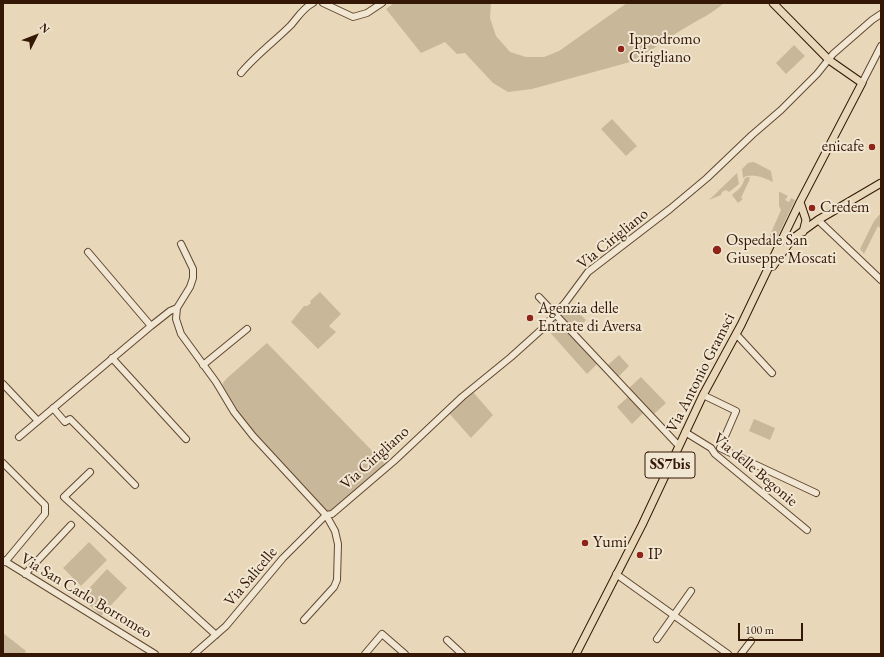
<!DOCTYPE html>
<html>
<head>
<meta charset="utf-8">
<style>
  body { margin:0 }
  #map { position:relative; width:884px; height:657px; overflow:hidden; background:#e8d8b9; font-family:"EB Garamond",serif }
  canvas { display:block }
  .frame { position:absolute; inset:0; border:4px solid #341704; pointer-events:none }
  .north { position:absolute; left:16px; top:16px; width:40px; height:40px; -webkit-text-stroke:3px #f0e6d2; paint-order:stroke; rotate:48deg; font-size:11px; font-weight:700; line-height:16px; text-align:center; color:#341704 }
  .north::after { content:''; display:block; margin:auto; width:14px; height:18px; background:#341704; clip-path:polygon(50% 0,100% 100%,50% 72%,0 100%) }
  .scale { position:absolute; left:738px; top:623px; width:65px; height:18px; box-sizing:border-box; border:2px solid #341704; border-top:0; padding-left:5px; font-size:12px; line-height:14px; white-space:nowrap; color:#341704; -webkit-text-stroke:3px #f0e6d2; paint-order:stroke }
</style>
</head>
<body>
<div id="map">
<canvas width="884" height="657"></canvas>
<div class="frame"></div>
<div class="north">N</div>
<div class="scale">100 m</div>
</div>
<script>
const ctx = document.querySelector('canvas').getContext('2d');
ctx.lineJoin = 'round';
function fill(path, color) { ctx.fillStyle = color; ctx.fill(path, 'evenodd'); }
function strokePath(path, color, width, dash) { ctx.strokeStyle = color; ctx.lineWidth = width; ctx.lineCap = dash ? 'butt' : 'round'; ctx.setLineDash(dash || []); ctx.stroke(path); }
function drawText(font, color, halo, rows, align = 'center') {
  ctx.font = font + ' "EB Garamond",serif'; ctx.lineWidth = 4; ctx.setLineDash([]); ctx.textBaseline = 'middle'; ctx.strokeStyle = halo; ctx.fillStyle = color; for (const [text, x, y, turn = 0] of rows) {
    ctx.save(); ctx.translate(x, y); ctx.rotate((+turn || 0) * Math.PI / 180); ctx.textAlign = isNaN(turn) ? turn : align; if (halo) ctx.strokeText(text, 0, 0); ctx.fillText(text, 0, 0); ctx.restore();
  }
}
fill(new Path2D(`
  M 394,3 L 491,3 L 490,18 L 496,36 L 510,52 L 526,57 L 544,57 L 559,51 L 627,3 L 724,3 C 713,13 700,19 688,26 C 668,38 650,52 630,62 L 532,89 L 508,92 L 493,83 L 465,53 L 457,54 L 445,42 L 421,53 L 386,9 Z
  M 794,45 L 805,56 L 786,74 L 776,63 Z
  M 612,119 L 637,146 L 626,156 L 601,129 Z
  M 753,162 L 756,163 L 771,171 L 773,182 C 765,178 751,172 743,178 L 742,169 L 748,163 Z
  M 737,173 L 739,184 L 729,192 L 726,190 L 722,192 L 721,195 L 709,200 Z
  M 750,177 L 749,181 L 741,198 L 743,199 L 738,203 L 732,195 C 735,192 740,189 742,185 C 745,180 743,177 750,177 Z
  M 779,192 L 780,192 L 788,196 L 785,200 L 789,202 L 791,198 L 795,200 L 775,242 L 771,239 L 770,235 L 781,210 L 779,206 Z
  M 881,213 L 881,229 L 878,226 L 864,254 L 860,249 L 874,221 Z
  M 320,292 L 341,314 L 329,326 L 336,332 L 318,349 L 291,322 L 304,306 L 307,306 L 311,303 L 310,301 Z
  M 568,303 L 586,320 L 575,331 L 560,315 Z
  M 556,320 L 598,363 L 587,374 L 547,329 Z
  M 267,343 L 385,464 L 332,511 L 327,512 L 274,455 L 247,424 L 239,413 L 223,386 L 223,383 L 226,379 Z
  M 619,355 L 629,366 L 618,377 L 607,366 Z
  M 641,377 L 666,403 L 654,414 L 629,388 Z
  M 473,392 L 493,415 L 471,438 L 448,412 Z
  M 629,396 L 644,412 L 632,424 L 617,407 Z
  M 754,419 L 775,428 L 770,440 L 749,431 Z
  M 89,542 L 107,560 L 81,586 L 63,568 Z
  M 107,569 L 127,588 L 101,616 L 81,597 Z
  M 3,633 L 26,651 L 24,654 L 3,654 Z`), '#c9b79a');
const minor = new Path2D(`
  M 323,3 L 353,17 L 367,13 L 382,3
  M 241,73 C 256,55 275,41 291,25 C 298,17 303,8 313,3
  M 862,83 L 881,46
  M 818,220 L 881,280
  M 88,252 L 151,326
  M 539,297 L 679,446
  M 177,308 L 176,319 L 181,334 L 216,382 L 234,412 L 253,436 L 326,515 L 335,531 L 338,544 L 337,580 L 334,587 L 304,620
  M 736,334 L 772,373
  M 112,358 L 186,439
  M 203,365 L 247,329
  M 3,384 L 38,421
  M 703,395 L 736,411 L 720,448 L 816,493
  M 53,408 L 65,422 L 70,419 L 135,485
  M 685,432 L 711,448 L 715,454 L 807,530
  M 19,437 L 151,326 L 170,311 L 177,308 L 190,287 L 193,278 L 193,269 L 181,244
  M 3,463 L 45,505 L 45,514 L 5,562
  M 90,472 L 64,497 L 216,635
  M 326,515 L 332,514 L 394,461 L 462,397 L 511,357 L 541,330 L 565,303 L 588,272 L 670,209 L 707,178 L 752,135 L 781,110 L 817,74 L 833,54 L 872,20 L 881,14
  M 3,560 L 155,654
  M 25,574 L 71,525
  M 616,574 L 728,654
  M 657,639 L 691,591
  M 447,640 L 462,654
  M 194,654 L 226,626 L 283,558 L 326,515
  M 365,654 L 382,634 L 405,654
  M 741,654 L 751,641`);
const major = new Path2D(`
  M 800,202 L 806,220 L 803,232
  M 773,266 L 792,239 L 818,220 L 881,183
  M 576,654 L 642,525 L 703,395 L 741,325 L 800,202 L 862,83 L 829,60 L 773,3`);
strokePath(minor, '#614731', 8);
strokePath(major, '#341704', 9);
strokePath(minor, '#f0e6d2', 6);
strokePath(major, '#e8d8b9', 7);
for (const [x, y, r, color] of [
  [621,49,4,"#8f2418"],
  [872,147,4,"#8f2418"],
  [812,208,4,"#8f2418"],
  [717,250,5,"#8f2418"],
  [530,318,4,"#8f2418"],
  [585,543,4,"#8f2418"],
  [640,555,4,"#8f2418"]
]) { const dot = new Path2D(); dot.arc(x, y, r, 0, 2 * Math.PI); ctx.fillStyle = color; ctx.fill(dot); strokePath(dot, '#f0e6d2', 1.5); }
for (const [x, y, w] of [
  [670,465,50]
]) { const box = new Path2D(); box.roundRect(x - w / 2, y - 13, w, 26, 3); ctx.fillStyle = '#f0e6d2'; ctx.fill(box); strokePath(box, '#341704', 1); }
drawText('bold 15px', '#341704', null, [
  ["SS7bis",670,465]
]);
drawText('16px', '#341704', '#f0e6d2', [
  ["Ippodromo",629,40],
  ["Cirigliano",629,58],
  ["enicafe",864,147,"right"],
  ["Credem",820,208],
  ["Ospedale San",726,241],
  ["Giuseppe Moscati",726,259],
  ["Agenzia delle",538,309],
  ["Entrate di Aversa",538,327],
  ["Yumi",593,543],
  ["IP",648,555]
], 'left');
drawText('16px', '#341704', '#f0e6d2', [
  ["Via Cirigliano",613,239,-39],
  ["Via Antonio Gramsci",701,373,-63],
  ["Via Cirigliano",375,458,-42],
  ["Via delle Begonie",755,470,40],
  ["Via Salicelle",251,577,-50],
  ["Via San Carlo Borromeo",86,596,31]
]);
</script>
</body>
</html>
